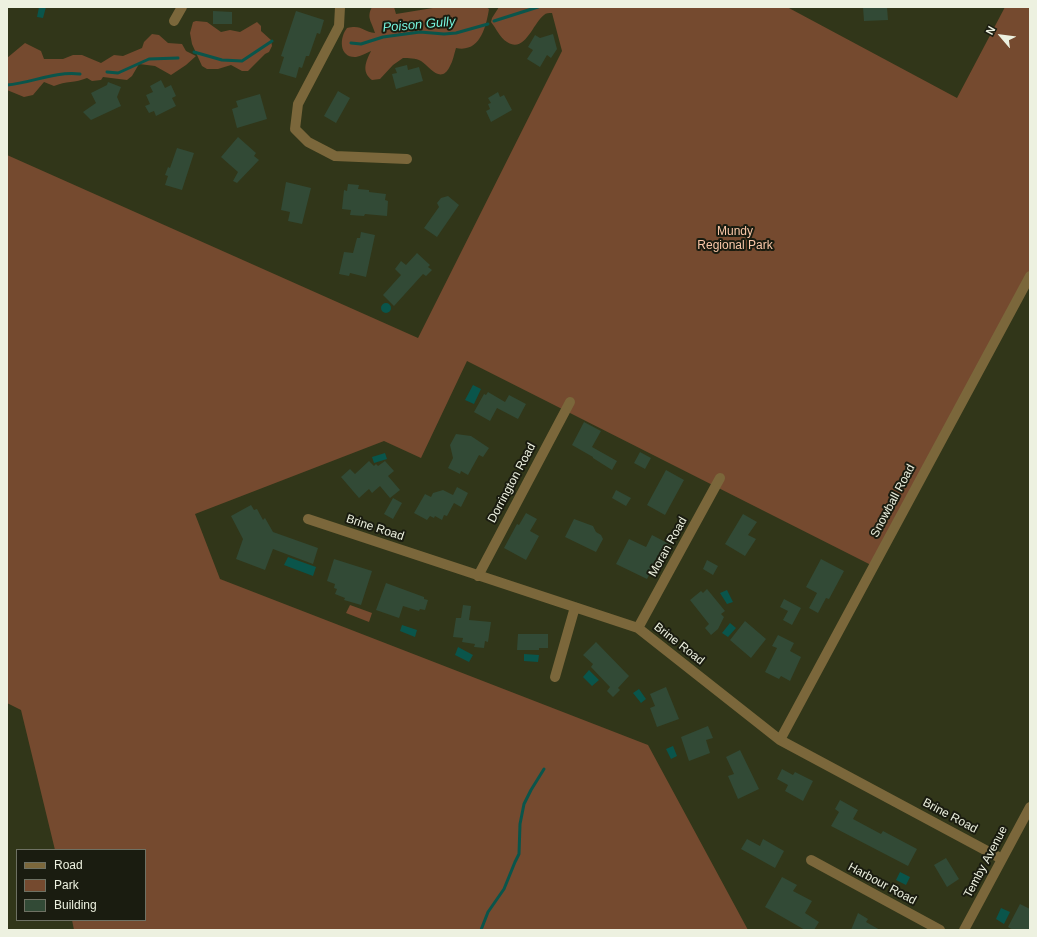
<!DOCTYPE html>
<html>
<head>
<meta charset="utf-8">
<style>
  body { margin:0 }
  #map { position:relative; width:1037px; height:937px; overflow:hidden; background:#313619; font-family:Arial,sans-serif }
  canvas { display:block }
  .frame { position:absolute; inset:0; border:8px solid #edf1e0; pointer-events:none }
  .legend { position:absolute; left:16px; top:849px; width:130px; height:72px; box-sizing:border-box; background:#1a1c10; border:1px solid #6e7163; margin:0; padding:5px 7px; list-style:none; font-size:12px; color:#edf1e0 }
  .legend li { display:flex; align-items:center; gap:8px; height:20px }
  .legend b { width:20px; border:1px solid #6e7163 }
  .north { position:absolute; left:981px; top:16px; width:40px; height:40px; -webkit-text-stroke:3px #1a1c10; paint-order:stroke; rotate:298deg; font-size:11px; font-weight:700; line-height:16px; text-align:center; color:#edf1e0 }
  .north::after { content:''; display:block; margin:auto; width:14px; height:18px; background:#edf1e0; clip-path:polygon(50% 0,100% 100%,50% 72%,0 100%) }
</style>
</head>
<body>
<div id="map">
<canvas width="1037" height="937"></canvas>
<div class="frame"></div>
<ul class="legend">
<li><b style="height:5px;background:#7b673b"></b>Road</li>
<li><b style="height:11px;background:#754a2f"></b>Park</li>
<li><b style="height:11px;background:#324a36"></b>Building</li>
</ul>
<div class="north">N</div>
</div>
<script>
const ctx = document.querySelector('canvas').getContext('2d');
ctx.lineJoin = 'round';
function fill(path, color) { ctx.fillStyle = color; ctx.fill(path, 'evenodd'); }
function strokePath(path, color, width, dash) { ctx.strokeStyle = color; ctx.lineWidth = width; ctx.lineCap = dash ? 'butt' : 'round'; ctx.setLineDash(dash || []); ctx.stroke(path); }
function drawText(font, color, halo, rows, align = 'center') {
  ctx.font = font + ' Arial,sans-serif'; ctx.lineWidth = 4; ctx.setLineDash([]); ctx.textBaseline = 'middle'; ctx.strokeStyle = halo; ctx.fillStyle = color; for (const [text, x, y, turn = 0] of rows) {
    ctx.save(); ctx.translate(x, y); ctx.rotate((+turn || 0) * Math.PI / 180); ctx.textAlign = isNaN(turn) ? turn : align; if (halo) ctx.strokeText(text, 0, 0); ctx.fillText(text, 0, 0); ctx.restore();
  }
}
fill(new Path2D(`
  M 372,7 L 394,7 L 396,14 L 439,7 L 486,7 L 489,9 C 486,27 480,53 456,48 C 454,54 453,61 450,66 C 441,85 430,67 421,61 C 416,58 408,58 403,58 L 393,65 L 380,79 L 372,80 C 361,72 366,61 371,51 C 366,53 361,56 356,57 C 339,58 339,38 347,28 C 362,24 363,32 375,33 C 372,22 366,18 372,7 Z
  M 499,7 L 787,7 L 957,98 L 1005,7 L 1030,7 L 1030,276 L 873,566 L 467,361 L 421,458 L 384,441 L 195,514 L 220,579 L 648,745 L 748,930 L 74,930 L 72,920 L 145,920 L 145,850 L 55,850 L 21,710 L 7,703 L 7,155 L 418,338 L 562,51 L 552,13 C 549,13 546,13 544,15 C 533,23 525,54 507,42 C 500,38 496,28 491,22 L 492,18 Z
  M 196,21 L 207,22 L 221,32 L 230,30 L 240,32 L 257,22 L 261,26 L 261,31 L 271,40 L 272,46 L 269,52 L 265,54 L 248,71 L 242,71 L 231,65 L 218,69 L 207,69 L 202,66 L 192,44 L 190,33 L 193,22 Z
  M 152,34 L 159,35 L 168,43 L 182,44 L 186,51 L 196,56 L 186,65 L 171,75 L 155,66 L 139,64 L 132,76 L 127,80 L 103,77 L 101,80 L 92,81 L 87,78 C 75,83 66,81 54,86 L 44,82 L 33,95 L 24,97 L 7,90 L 7,58 L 25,43 L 41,51 L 44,59 L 63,59 L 73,55 L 82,55 L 101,63 L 114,55 L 123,56 L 142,48 L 144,42 Z
  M 350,605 L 372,613 L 369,622 L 346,613 Z`), '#754a2f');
fill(new Path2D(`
  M 39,7 L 46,7 L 43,18 L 37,17 Z
  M381 308a5 5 0 1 1 10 0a5 5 0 1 1-10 0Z
  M 473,385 L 481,389 L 474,404 L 465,400 Z
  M 385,453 L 387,459 L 374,463 L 372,457 Z
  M 288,557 L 316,567 L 313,576 L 284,565 Z
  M 727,590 L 733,602 L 727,604 L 720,593 Z
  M 730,623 L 736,628 L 728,637 L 722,633 Z
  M 402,625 L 417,630 L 415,637 L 400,631 Z
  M 458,647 L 473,655 L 469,662 L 455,655 Z
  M 524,654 L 539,655 L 538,662 L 524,661 Z
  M 589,670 L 599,680 L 592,686 L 583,677 Z
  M 639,689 L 646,699 L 641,703 L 633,693 Z
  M 673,746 L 677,756 L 671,759 L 666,749 Z
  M 900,872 L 910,877 L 906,885 L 896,880 Z
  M 1001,908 L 1010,912 L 1004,924 L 996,919 Z`), '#0a554b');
strokePath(new Path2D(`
  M 494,21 L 538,7
  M 351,43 L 361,44 L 383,37 L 420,32 L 444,34 L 456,33 L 488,24
  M 194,52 L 222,60 L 242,61 L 272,41
  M 107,72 L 118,73 L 149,59 L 178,58
  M 7,85 C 32,83 54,71 80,74
  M 481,930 L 488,912 L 504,889 L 515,862 L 519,854 L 520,824 L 524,804 L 531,790 L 544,769`), '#0a554b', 3);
fill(new Path2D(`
  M 863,7 L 887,7 L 888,20 L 864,21 Z
  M 213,11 L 232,12 L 232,24 L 213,24 Z
  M 296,11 L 324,20 L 320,34 L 317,33 L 309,56 L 306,56 L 302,68 L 299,67 L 296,78 L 279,73 L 284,57 L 281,56 Z
  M 553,34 L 557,49 L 551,58 L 547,55 L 540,67 L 527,59 L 533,50 L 528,47 L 535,35 L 540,38 Z
  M 407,65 L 408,70 L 419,67 L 423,81 L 396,89 L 392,74 L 397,73 L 395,68 Z
  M 161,80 L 165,88 L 171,85 L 176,96 L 172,98 L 176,106 L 156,116 L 154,111 L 149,113 L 145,106 L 150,104 L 146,95 L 153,92 L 150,86 Z
  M 108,82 L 121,87 L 117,97 L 121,106 L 91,120 L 83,112 L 96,103 L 91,93 L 107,85 Z
  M 338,91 L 350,98 L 336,123 L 324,116 Z
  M 498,92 L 500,97 L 504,95 L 512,110 L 491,122 L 486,111 L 490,109 L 488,104 L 491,103 L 488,98 Z
  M 260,94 L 267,119 L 237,128 L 232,109 L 238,107 L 236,101 Z
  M 238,137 L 256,153 L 254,156 L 259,160 L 237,183 L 233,181 L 238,172 L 221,157 Z
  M 177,148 L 194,153 L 182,190 L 165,185 L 168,176 L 165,175 L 168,167 L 170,168 Z
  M 286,182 L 311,188 L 302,224 L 288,221 L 290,212 L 281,210 Z
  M 348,184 L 359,185 L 358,189 L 369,190 L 369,192 L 386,194 L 385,200 L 388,201 L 387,216 L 365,214 L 364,216 L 350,215 L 351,210 L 342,209 L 344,190 L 347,191 Z
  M 448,196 L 459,205 L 437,237 L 424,228 L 439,207 L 437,203 L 441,198 Z
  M 361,232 L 375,235 L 366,277 L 350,273 L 349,276 L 339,274 L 344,252 L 353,253 L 357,238 L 360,238 Z
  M 417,253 L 430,265 L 428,267 L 432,270 L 426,276 L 423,274 L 394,306 L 383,295 L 401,275 L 395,269 L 401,261 L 406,265 Z
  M 488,392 L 505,402 L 509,395 L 526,404 L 518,419 L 497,408 L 490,421 L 474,412 L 484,394 L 486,395 Z
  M 584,422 L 601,431 L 592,447 L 617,461 L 612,470 L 593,458 L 593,457 L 572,445 Z
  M 456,434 L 471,436 L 489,448 L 483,457 L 479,455 L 468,475 L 461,471 L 460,474 L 448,468 L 453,458 L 450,445 Z
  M 640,452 L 651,458 L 645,469 L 634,463 Z
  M 369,461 L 374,466 L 376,464 L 378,466 L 385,461 L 394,471 L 388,476 L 400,490 L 390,498 L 380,486 L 372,493 L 369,489 L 359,498 L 341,477 L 350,469 L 355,474 Z
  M 666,470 L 684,480 L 665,515 L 647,505 Z
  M 457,487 L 468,493 L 461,507 L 454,503 L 447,516 L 444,515 L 442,520 L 435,516 L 434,518 L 430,516 L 427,520 L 414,513 L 425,494 L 431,497 L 433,493 L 443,490 L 453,495 Z
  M 616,490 L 631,498 L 626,506 L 612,498 Z
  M 393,498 L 402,503 L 393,519 L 384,514 Z
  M 251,505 L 254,510 L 257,509 L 263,520 L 265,518 L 273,532 L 318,548 L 313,564 L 273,549 L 265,570 L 236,559 L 243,539 L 231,516 Z
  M 526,513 L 537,519 L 530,531 L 539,536 L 526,560 L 504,548 L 517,524 L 519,525 Z
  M 743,514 L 757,522 L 748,535 L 756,539 L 745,556 L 725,544 Z
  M 574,519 L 593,526 L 596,532 L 601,535 L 603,539 L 596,552 L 565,537 Z
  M 652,535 L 671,545 L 667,554 L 662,551 L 647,579 L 616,564 L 629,539 L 646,547 Z
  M 334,559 L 372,571 L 361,605 L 344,600 L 345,598 L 335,594 L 337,589 L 334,588 L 335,584 L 327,581 Z
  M 821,559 L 844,571 L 829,599 L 826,598 L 818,613 L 809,608 L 817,593 L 806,587 Z
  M 707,560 L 718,566 L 713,575 L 703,569 Z
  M 386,583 L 424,597 L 424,599 L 428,600 L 425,610 L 420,609 L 419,611 L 403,606 L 399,618 L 376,610 Z
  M 707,589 L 725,611 L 721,614 L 724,617 L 718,629 L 711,635 L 705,628 L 709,624 L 690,600 L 701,591 L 703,593 Z
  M 784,599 L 801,608 L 792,625 L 783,620 L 788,611 L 780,607 Z
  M 463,605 L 471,606 L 469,620 L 491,622 L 488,642 L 485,641 L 484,648 L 474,647 L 475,644 L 462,642 L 463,638 L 453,637 L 456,618 L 461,618 Z
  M 745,621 L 766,639 L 751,658 L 730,640 Z
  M 518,634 L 548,634 L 548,648 L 539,648 L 539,650 L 517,650 Z
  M 778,635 L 794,643 L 790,651 L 801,657 L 790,681 L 781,676 L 779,679 L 765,672 L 777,648 L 772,646 Z
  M 596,642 L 629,676 L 618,688 L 620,690 L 613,697 L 607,691 L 610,687 L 591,667 L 593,664 L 583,655 Z
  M 666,687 L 679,719 L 657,727 L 650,708 L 655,706 L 650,694 Z
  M 708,726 L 713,738 L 706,740 L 710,753 L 689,761 L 681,737 Z
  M 740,750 L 759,789 L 738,799 L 728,776 L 734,774 L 726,757 Z
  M 782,769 L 793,775 L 795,772 L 813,781 L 803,801 L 785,791 L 788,785 L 777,779 Z
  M 840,800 L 858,810 L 853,819 L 881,834 L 883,831 L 917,849 L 908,866 L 831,826 L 839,812 L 835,809 Z
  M 747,839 L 760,846 L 763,839 L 784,851 L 775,868 L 741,849 Z
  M 946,858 L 959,879 L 947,887 L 934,865 Z
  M 782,877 L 797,885 L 793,891 L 812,901 L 805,913 L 819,922 L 814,930 L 805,930 L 765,907 Z
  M 1020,904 L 1030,909 L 1030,930 L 1013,930 L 1008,927 Z
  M 858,913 L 868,919 L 866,922 L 880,930 L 851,930 Z`), '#324a36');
strokePath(new Path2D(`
  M 340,7 L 339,26 L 298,104 L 295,129 L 308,142 L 335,156 L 407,159
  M 174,21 L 182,7
  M 308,519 L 638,628 L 780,740 L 1002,859
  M 478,576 L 570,402
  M 638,628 L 720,478
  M 555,677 L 575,607
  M 780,740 L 1030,276
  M 811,860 L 940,930
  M 964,930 L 1030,807`), '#7b673b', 10);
drawText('12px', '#f9c7a8', '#1a1c10', [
  ["Mundy",735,232],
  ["Regional Park",735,246]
]);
drawText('12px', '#edf1e0', '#1a1c10', [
  ["Dorrington Road",512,483,-62],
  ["Snowball Road",893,501,-62],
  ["Brine Road",375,528,18],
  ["Moran Road",668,547,-61],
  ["Brine Road",679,644,38],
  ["Brine Road",950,816,28],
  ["Temby Avenue",986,862,-62],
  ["Harbour Road",882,884,28]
]);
drawText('italic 13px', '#77f5df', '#1a1c10', [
  ["Poison Gully",419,25,-5]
]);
</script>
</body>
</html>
